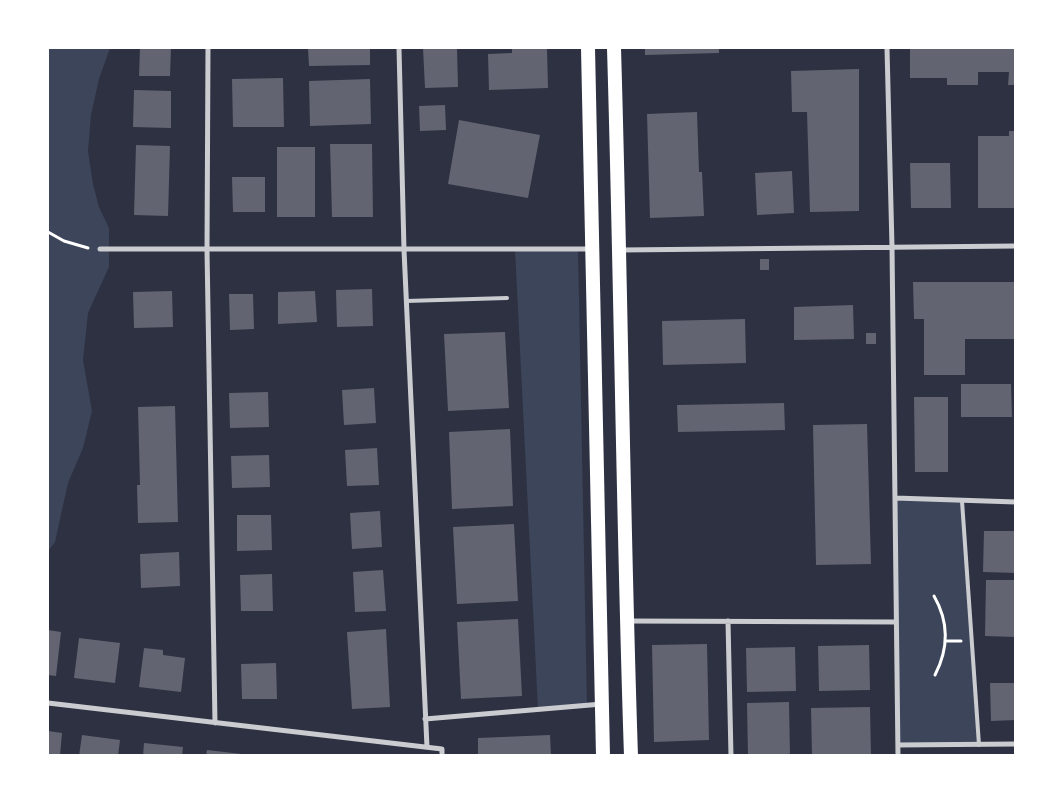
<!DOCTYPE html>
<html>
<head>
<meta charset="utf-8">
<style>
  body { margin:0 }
  #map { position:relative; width:1063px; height:803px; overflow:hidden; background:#2d3142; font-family:"Archivo Narrow",sans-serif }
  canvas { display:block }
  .frame { position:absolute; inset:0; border:49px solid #fff; pointer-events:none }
</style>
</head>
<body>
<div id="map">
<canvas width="1063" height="803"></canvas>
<div class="frame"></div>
</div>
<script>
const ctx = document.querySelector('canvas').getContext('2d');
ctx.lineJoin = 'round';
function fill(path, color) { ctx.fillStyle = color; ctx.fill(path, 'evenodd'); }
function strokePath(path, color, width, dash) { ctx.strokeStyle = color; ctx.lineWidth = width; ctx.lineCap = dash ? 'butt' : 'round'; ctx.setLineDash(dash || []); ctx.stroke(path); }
fill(new Path2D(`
  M 48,48 L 110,48 L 99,79 L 91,115 L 88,151 L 93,184 L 99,207 L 109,228 L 109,267 L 88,313 L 83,360 L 92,411 L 83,448 L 68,483 L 55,542 L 48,551 Z
  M 578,249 L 587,705 L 538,710 L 515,250 Z
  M 895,498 L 962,501 L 979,745 L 898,745 Z`), '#3c4559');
fill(new Path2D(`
  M 140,48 L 171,48 L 170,76 L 139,76 Z
  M 308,48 L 370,48 L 370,65 L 309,66 Z
  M 423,48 L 457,48 L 458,87 L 425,88 Z
  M 512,48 L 547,48 L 548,88 L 489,90 L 488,54 L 512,53 Z
  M 645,48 L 719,48 L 719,53 L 645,55 Z
  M 910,48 L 1016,48 L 1016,85 L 1008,85 L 1009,72 L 978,72 L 978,85 L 947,85 L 947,78 L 910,78 Z
  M 859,69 L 859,211 L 810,212 L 807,112 L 792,112 L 791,71 Z
  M 283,78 L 284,127 L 233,127 L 232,79 Z
  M 370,79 L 371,124 L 310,126 L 309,81 Z
  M 134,90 L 171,91 L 171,128 L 133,127 Z
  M 445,105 L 446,130 L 420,131 L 419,106 Z
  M 697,112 L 699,172 L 702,172 L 704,216 L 650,218 L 647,114 Z
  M 459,120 L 540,135 L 528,198 L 448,184 Z
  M 1009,131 L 1016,131 L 1016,208 L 978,208 L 978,136 L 1009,136 Z
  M 330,144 L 372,144 L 373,217 L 332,217 Z
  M 136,145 L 170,146 L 168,216 L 134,215 Z
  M 277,147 L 315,147 L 315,217 L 277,217 Z
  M 910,163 L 950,163 L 951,208 L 911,208 Z
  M 792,171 L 794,213 L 757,215 L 755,173 Z
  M 232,177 L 265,177 L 265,212 L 233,212 Z
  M 760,259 L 769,259 L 769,270 L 760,270 Z
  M 913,282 L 1016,282 L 1016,339 L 965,339 L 965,375 L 924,375 L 924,319 L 914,319 Z
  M 372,289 L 373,326 L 337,327 L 336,290 Z
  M 172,291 L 173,327 L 134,328 L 133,292 Z
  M 315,291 L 317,322 L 278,324 L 278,292 Z
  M 229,294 L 253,294 L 254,329 L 230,330 Z
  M 853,305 L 854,339 L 794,340 L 794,307 Z
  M 745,319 L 746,363 L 663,365 L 662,321 Z
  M 505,332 L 509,408 L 448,411 L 444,334 Z
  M 866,333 L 876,333 L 876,344 L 866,344 Z
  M 961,384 L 1011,384 L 1012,417 L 961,417 Z
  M 374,388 L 376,423 L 344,425 L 342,390 Z
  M 268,392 L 269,427 L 230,428 L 229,393 Z
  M 914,397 L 948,397 L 948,472 L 915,472 Z
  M 784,403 L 785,430 L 678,432 L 677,405 Z
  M 175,406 L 178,522 L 138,523 L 137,485 L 140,485 L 138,407 Z
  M 867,424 L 871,564 L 816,565 L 813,425 Z
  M 510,429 L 513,506 L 452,509 L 449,432 Z
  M 377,448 L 379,485 L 347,486 L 345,450 Z
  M 269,455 L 270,487 L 232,488 L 231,456 Z
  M 380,511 L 382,547 L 352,549 L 350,513 Z
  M 237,515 L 271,515 L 272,550 L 237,551 Z
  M 514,524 L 518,601 L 457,604 L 453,527 Z
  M 984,531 L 1016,531 L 1016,573 L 983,572 Z
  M 179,552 L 180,586 L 141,588 L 140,554 Z
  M 383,570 L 386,611 L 355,612 L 353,572 Z
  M 272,574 L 273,611 L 241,611 L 240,575 Z
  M 986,580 L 1016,580 L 1016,637 L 985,636 Z
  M 518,619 L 522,696 L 461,699 L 457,622 Z
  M 386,629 L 390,707 L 352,709 L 347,632 Z
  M 48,630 L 61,632 L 56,676 L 48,675 Z
  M 79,638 L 120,643 L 115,683 L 74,678 Z
  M 707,644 L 709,740 L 654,742 L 652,645 Z
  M 869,645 L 870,690 L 819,691 L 818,646 Z
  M 795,647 L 796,691 L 747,692 L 746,648 Z
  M 144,648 L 163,650 L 163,655 L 185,658 L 181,692 L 139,687 Z
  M 276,663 L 277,699 L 242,699 L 241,664 Z
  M 990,683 L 1016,683 L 1016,720 L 991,721 Z
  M 789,702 L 790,756 L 748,756 L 747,703 Z
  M 870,707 L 871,756 L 812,756 L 811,708 Z
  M 48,731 L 62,733 L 60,756 L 48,756 Z
  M 82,735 L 120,740 L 118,756 L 79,756 Z
  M 550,735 L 551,756 L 478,756 L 478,738 Z
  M 144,743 L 183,747 L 182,756 L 143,756 Z
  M 207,750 L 242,754 L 242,756 L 206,756 Z`), '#626471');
strokePath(new Path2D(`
  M 48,232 L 64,241 L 88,248
  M 934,596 C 949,622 949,648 935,675
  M 946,641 L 961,641`), '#fff', 3);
strokePath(new Path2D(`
  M 406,301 L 507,298
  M 962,501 L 979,745`), '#caccd0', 4);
strokePath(new Path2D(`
  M 208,48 L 207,250 L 215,723
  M 399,48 L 404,250 L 427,747
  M 887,48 L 892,247 L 898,756
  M 100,249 L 592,249
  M 621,250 L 1016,246
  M 895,498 L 1016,502
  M 627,621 L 896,622
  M 728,621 L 731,756
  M 48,703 L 442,749 L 442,756
  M 425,719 L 602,704
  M 898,745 L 1016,744`), '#caccd0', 5);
strokePath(new Path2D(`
  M 588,48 L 603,756
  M 614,48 C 621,283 623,520 631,756`), '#fff', 14);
</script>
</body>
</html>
